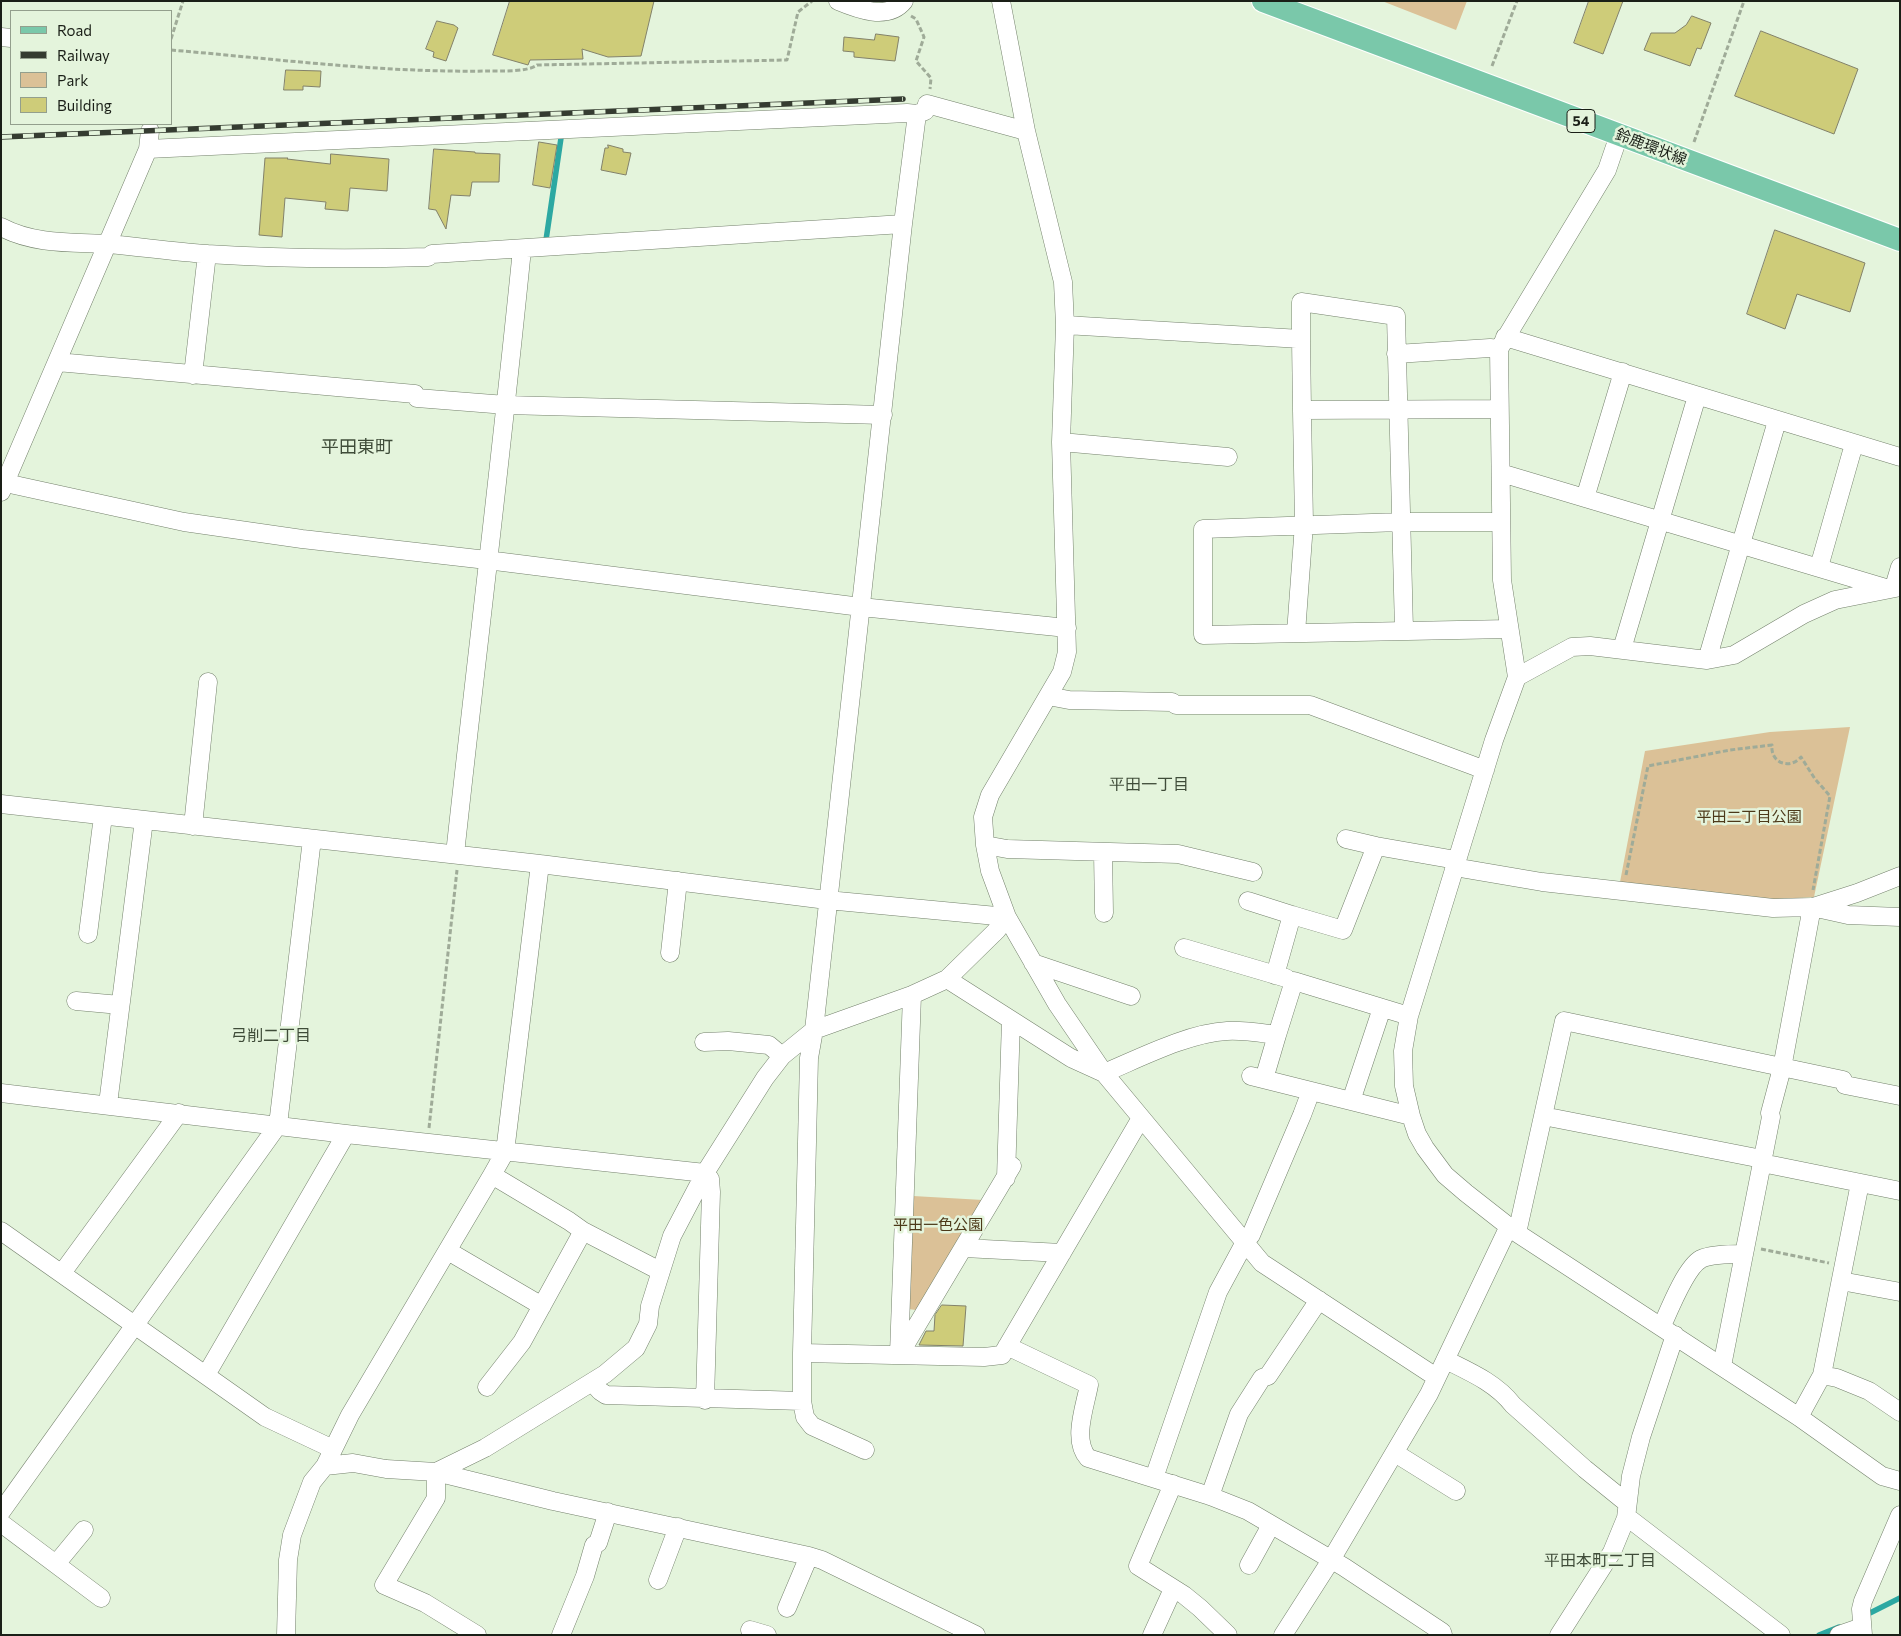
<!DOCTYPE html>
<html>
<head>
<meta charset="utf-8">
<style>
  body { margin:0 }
  #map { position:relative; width:1901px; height:1636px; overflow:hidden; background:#e4f4dc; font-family:Commissioner,sans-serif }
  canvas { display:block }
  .frame { position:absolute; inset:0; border:2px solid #1a1f17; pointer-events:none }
  .legend { position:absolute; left:10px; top:10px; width:162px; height:115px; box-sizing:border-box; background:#e4f4dc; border:1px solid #939f8d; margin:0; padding:6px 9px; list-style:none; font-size:15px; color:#1a1f17 }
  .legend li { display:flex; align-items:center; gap:10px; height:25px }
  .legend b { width:25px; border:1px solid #939f8d }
</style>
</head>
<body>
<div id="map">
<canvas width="1901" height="1636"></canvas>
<div class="frame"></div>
<ul class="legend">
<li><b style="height:6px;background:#7ac8aa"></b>Road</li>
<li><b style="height:6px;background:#353c31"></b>Railway</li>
<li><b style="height:14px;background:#dbc197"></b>Park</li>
<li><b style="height:14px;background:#cecc79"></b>Building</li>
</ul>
</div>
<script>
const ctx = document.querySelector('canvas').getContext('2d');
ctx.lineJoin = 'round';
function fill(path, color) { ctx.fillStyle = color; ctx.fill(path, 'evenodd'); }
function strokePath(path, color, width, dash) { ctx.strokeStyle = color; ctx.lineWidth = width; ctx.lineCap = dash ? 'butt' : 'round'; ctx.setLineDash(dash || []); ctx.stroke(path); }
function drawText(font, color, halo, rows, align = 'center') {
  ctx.font = font + ' Commissioner,"Noto Sans JP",sans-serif'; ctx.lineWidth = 5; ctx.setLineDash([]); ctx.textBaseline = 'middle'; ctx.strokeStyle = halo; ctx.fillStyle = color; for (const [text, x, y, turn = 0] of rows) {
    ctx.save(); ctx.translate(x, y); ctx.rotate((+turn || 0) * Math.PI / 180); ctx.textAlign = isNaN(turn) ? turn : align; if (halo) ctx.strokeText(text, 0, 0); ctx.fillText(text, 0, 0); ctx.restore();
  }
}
fill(new Path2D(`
  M 1382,1 L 1467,1 L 1456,30 Z
  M 1850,727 L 1814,897 L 1760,900 L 1641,886 L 1620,882 L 1645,751 L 1770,732 Z
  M 913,1196 L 983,1200 L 916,1310 L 908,1309 Z`), '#dbc197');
strokePath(new Path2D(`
  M 546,240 L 561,138
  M 1864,1616 L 1900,1598
  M 1819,1635 L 1839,1627`), '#2ca8a2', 5.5);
const building = new Path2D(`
  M 510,1 L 654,1 L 641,56 L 608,57 L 582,49 L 583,59 L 530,60 L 528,65 L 493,55 Z
  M 1589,1 L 1623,1 L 1603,54 L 1574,43 Z
  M 1692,16 L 1711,23 L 1701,49 L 1697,48 L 1690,66 L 1644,50 L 1651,33 L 1675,33 L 1686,25 Z
  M 437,21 L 454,25 L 458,28 L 446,61 L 433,57 L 434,52 L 426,49 Z
  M 1761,31 L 1858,69 L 1834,134 L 1735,96 Z
  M 876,34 L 899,37 L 895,61 L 854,57 L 854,52 L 843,51 L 844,37 L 874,40 Z
  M 286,70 L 321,71 L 320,87 L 303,86 L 303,90 L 284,90 Z
  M 539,142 L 557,145 L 550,188 L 533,185 Z
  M 608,145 L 623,149 L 623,152 L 631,153 L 626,175 L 601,170 L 605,148 L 608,148 Z
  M 434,149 L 475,152 L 475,153 L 500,154 L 499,182 L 472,182 L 470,196 L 451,195 L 446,229 L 436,210 L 429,209 Z
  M 331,154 L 389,159 L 387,191 L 350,188 L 348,211 L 325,209 L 326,202 L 285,198 L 282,237 L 259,235 L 265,158 L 288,158 L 287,159 L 330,164 Z
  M 1775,230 L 1865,263 L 1850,312 L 1797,294 L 1785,329 L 1747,314 Z
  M 942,1305 L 966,1306 L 963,1346 L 919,1345 L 926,1331 L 934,1331 L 935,1315 Z`);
fill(building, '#cecc79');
strokePath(building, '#82816a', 1);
const minor = new Path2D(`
  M 838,1 C 857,9 888,21 904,1
  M 1001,1 L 1026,131 L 1063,282 L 1065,325 L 1061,442 L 1067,652 L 1062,672 L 990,795 L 983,817 L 985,845 L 990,871 L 1007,917 L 1057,1004 L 1104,1073 L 1262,1263 L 1436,1377
  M 1,37 L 11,38
  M 1619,135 L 1607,170 L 1499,349 L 1502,580 L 1517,677 L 1494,740 L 1409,1016 L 1403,1051 L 1404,1086 L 1411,1116 L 1417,1134 L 1425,1148 L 1445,1175 L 1466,1193 L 1517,1233 L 1799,1417 L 1882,1476 L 1900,1481
  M 148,149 L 907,113 L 917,114
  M 1,227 C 35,245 73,242 109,244 C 142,247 175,252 207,254 C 281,259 354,259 428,257 L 432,254 L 903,224
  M 1065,325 L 1301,339 L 1302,410 L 1499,409
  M 1505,337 L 1900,457
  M 1301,339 L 1301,302 L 1396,316 L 1404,630
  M 1396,354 L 1490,348 L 1499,349
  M 57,362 L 415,394 L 417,398 L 506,405 L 883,415
  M 193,375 L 207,254
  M 1061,442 L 1228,457
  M 1501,473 L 1886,588
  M 1,482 L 184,522 L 302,539 L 487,560 L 861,607 L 1067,628
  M 1,492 L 148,149 L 150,131
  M 1585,498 L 1623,372
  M 1501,522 L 1400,522 L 1203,529 L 1203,635 L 1509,629
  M 1819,567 L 1854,444
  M 1894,587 L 1900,567
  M 1296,633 L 1304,524 L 1302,410
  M 1622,649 L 1697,396
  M 1707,660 L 1777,421
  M 1517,677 L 1572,647 L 1590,646 L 1707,660 L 1734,655 L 1804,614 L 1835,600 L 1900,587
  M 1048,696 L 1069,700 L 1172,702 L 1176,705 L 1310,705 L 1485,770
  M 1,804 L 540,864 L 827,900 L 1007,917
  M 193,826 L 208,682
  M 1346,839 L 1376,846
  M 985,845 L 1007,849 L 1178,854 L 1253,872
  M 1103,852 L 1104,913
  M 455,854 C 477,652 502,451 522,249
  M 1454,867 L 1542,882 L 1773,908 L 1812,907 L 1848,915 L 1900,917
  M 1248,901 L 1292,915
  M 1813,907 L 1857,893 L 1900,876
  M 88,934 L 103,816
  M 1184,948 L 1286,978
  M 670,953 L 678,881
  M 1033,963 L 1131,996
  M 1275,975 L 1292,915 L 1343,930 L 1376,846 L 1456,860
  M 947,979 L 1071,1058 L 1104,1073 C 1140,1058 1188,1033 1227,1031 C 1243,1030 1261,1033 1277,1035 L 1294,981 L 1409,1016
  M 76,1001 L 120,1005
  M 704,1042 L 728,1041 L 769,1045 L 782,1056
  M 1251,1076 L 1411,1116
  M 1264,1079 L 1277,1035
  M 1,1093 L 346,1134 L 705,1173 L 710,1179 L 711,1192 L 705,1400
  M 1351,1101 L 1382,1008
  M 108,1104 L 144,820
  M 1762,1159 L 1543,1116 L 1564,1021 L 1843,1080 L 1845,1085 L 1900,1096
  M 1762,1163 L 1900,1191
  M 492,1175 L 569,1221 L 583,1231 L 660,1271
  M 1006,1178 L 1011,1020
  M 1,1231 L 265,1417 L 333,1449
  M 1517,1233 L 1543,1116
  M 964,1248 L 1062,1253
  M 448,1251 L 542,1306
  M 62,1273 L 179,1113
  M 1841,1281 L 1900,1292
  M 1662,1326 C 1669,1310 1686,1267 1701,1259 C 1711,1254 1732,1254 1744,1254
  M 1007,1346 L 1089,1385 C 1085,1407 1072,1440 1088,1458 L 1210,1496 L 1248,1511 L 1344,1567 L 1442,1632 L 1443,1635
  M 901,1352 L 1012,1166
  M 802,1353 L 809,1058 L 814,1030 L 903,224 L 917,114 L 925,111 L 927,104 L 1026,131
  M 899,1354 L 912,995
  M 1446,1360 C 1470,1372 1496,1383 1513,1405 L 1585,1469 L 1627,1503
  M 1722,1366 L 1771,1117 L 1770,1113 L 1782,1068 L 1812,907
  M 206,1375 L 346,1134
  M 1822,1375 L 1837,1378 L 1869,1391 L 1900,1412
  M 592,1382 L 600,1391 L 606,1395 L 802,1401 L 802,1353 L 984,1357 L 1002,1355 L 1141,1118
  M 487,1387 L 522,1342 L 583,1231
  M 802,1401 L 805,1417 L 812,1426 L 865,1450
  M 1799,1417 L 1822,1375 L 1860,1183
  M 1395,1453 L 1456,1491
  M 325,1466 L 353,1463 L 386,1469 L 436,1472 L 553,1501 L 809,1556 L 822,1560 L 976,1635
  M 436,1472 L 485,1448 L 605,1374 L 636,1348 L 648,1324 L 650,1306 L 672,1236 L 705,1173 L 765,1078 L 782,1056 L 814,1030 L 912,995 L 947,979 L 997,930 L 1007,917
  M 436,1472 L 436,1498 L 384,1585 L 425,1603 L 477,1635
  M 1154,1478 L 1218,1292 L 1245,1242 L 1251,1235 L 1302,1115 L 1311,1091
  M 1173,1484 L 1138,1566 L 1184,1595 L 1200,1608 L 1228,1635
  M 1210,1496 L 1239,1414 L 1262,1378 L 1268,1376 L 1319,1300
  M 1,1512 L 278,1125 L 312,839
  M 1626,1518 L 1631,1520 L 1781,1635
  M 1,1523 L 101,1598
  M 56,1564 L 84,1530
  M 1249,1565 L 1271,1525
  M 658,1580 L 678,1527
  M 787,1608 L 809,1556
  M 750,1630 L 767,1635
  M 286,1635 L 288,1560 L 292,1535 L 312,1482 L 325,1466 L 350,1415 L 492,1175 L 505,1152 L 540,864
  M 561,1635 L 585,1576 L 594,1545 L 598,1543 L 608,1512
  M 1152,1635 L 1173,1589
  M 1283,1635 L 1331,1560 L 1429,1394 L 1509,1226
  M 1559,1635 L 1612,1552 L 1626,1518 L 1631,1476 L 1641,1437 L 1675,1335
  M 1839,1635 L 1862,1627
  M 1863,1635 L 1861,1609 L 1863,1601 L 1900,1515`);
const major = new Path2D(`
  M 1263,1 L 1900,240`);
strokePath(minor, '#74816c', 19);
strokePath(major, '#fff', 24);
strokePath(new Path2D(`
  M 911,16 L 916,19 L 924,37 L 916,61 L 931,78 L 930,89
  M 171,39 L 183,1
  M 171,50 C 277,59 383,73 489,71 C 501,71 528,72 537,65 L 787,60 L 798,12 L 812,1
  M 1492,66 L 1517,1
  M 1694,142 L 1744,1
  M 1626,875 L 1648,766 L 1730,750 L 1772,745 C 1770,763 1790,770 1801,757 L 1815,779 L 1830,796 L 1813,890
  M 429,1128 L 457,870
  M 1761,1249 L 1829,1263`), '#9fab98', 3, [5, 2.5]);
strokePath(minor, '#fff', 18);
strokePath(major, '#7ac8aa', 22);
const rail = new Path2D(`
  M 1,137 L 903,99`);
strokePath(rail, '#353c31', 5.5);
strokePath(rail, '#e4f4dc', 4, [11]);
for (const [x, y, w] of [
  [1581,121,28]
]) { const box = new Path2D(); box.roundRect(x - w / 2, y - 11.5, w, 23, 4); ctx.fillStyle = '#e4f4dc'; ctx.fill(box); strokePath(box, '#1a1f17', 1); }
drawText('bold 14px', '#1a1f17', null, [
  ["54",1581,121]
]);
drawText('15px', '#1a1f17', '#e4f4dc', [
  ["鈴鹿環状線",1651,147,21]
]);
drawText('15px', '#4c3919', '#e4f4dc', [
  ["平田二丁目公園",1749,817],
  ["平田一色公園",938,1225]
]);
drawText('16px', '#3f4c39', '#e4f4dc', [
  ["平田一丁目",1149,785],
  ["弓削二丁目",271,1036],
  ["平田本町二丁目",1600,1561]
]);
drawText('18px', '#3f4c39', '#e4f4dc', [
  ["平田東町",357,447]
]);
</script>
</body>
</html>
